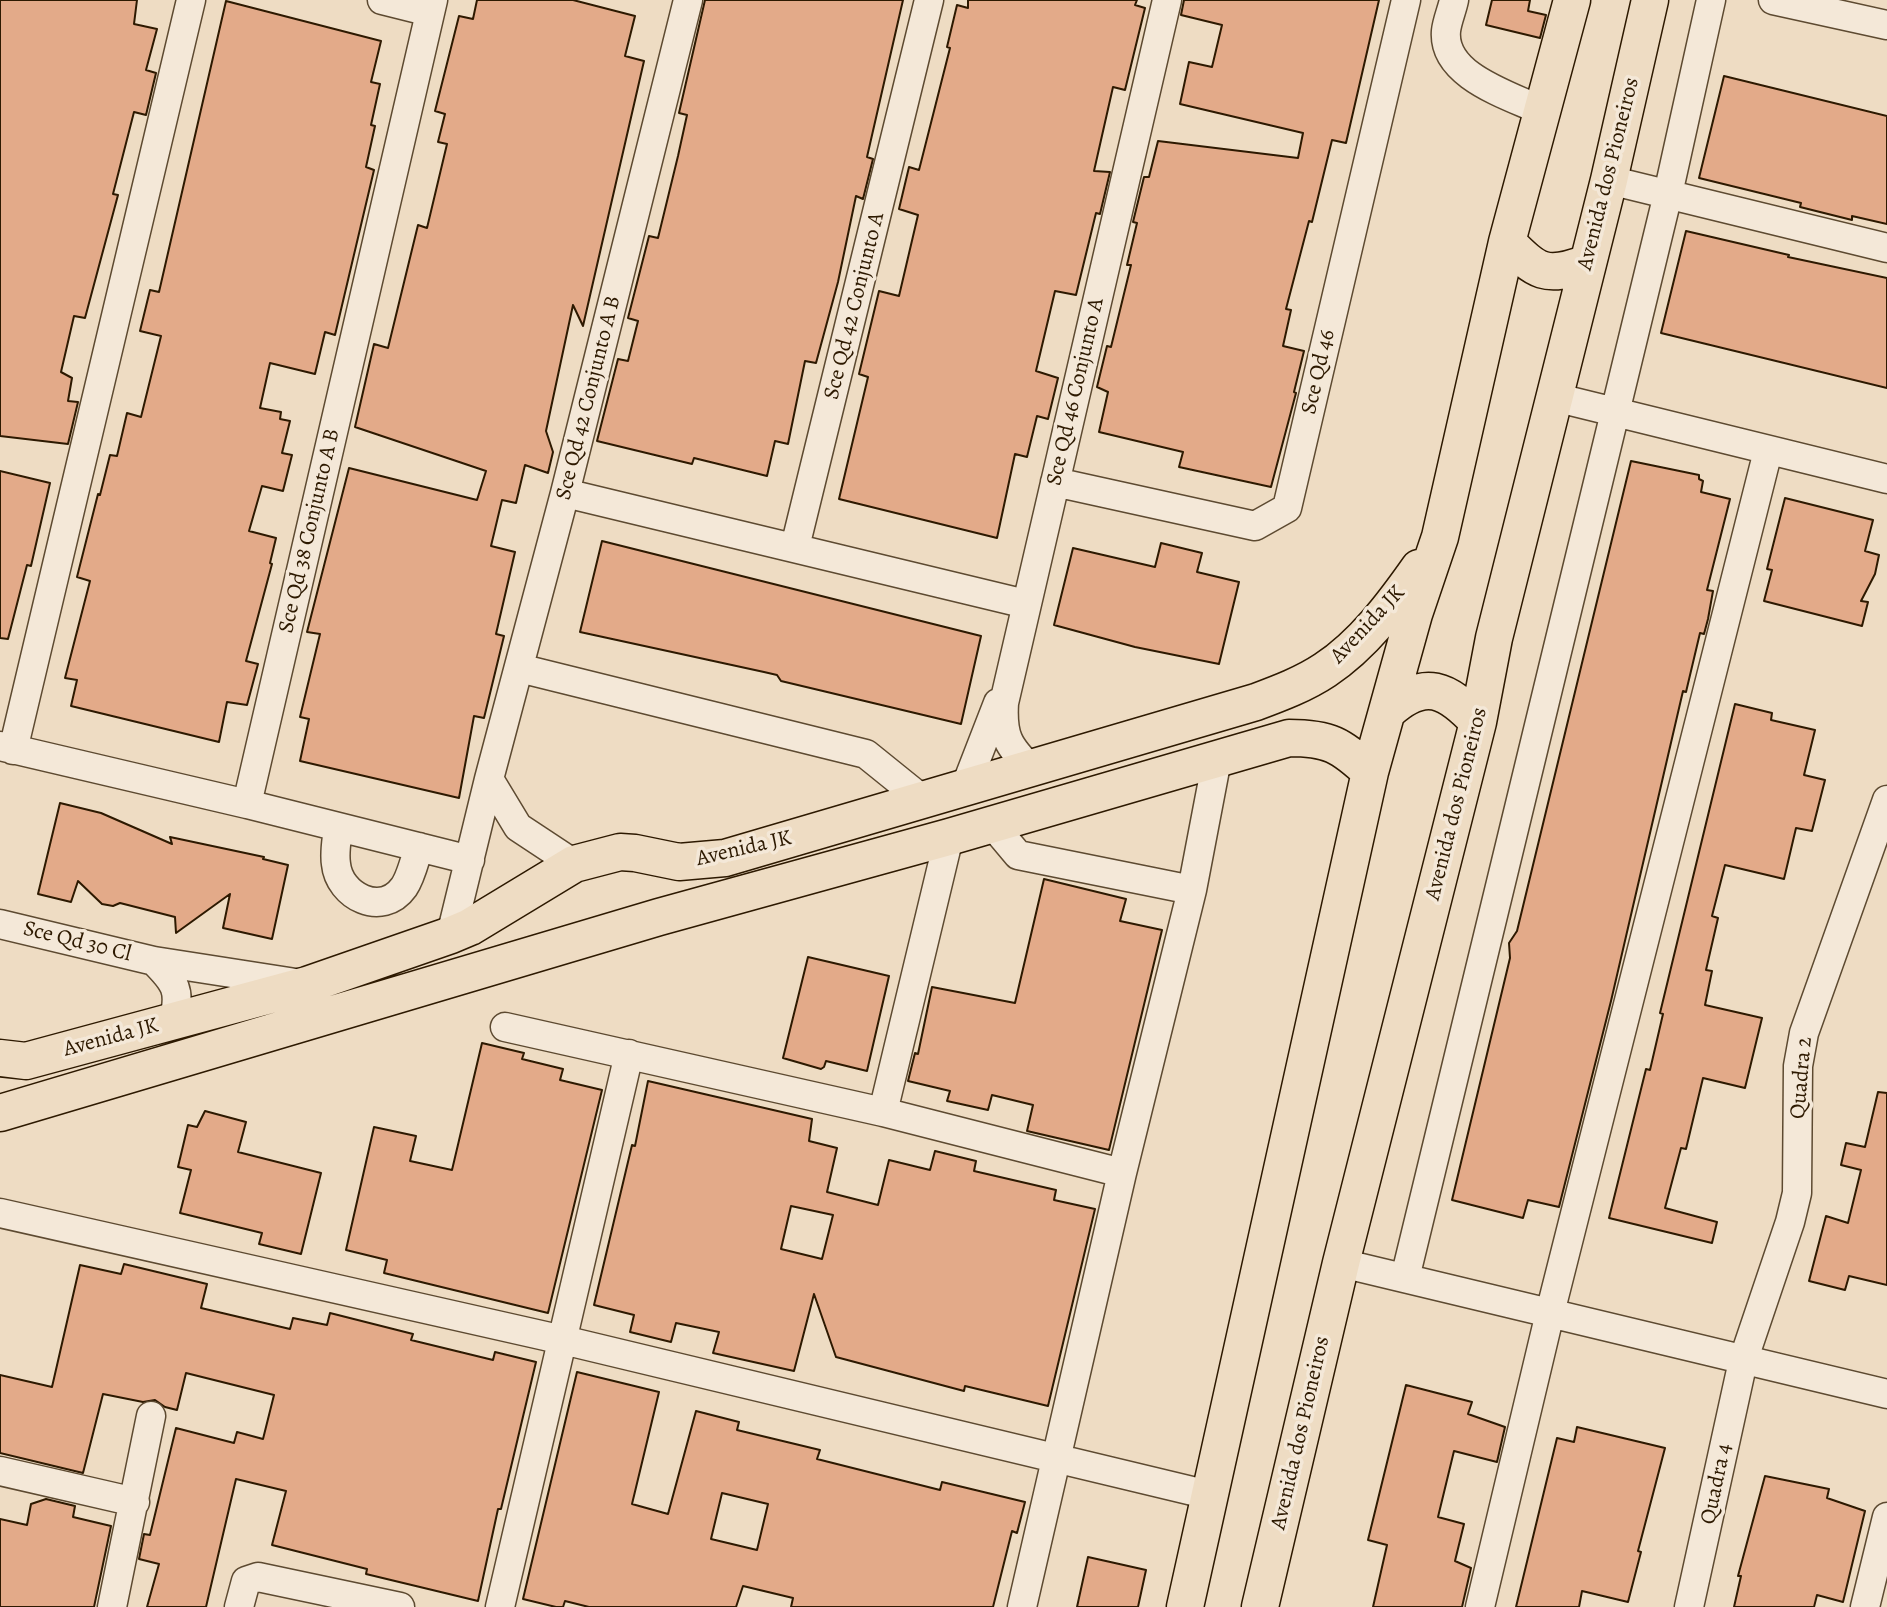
<!DOCTYPE html>
<html>
<head>
<meta charset="utf-8">
<style>
  body { margin:0 }
  canvas { display:block; background:#eedcc3 }
</style>
</head>
<body>
<canvas width="1887" height="1607"></canvas>
<script>
const ctx = document.querySelector('canvas').getContext('2d');
ctx.lineJoin = 'round';
function fill(path, color) { ctx.fillStyle = color; ctx.fill(path, 'evenodd'); }
function strokePath(path, color, width, dash) { ctx.strokeStyle = color; ctx.lineWidth = width; ctx.lineCap = dash ? 'butt' : 'round'; ctx.setLineDash(dash || []); ctx.stroke(path); }
function drawText(font, color, halo, rows, align = 'center') {
  ctx.font = font + ' Alegreya,serif'; ctx.lineWidth = 7; ctx.setLineDash([]); ctx.textBaseline = 'middle'; ctx.strokeStyle = halo; ctx.fillStyle = color; for (const [text, x, y, turn = 0] of rows) {
    ctx.save(); ctx.translate(x, y); ctx.rotate((+turn || 0) * Math.PI / 180); ctx.textAlign = isNaN(turn) ? turn : align; if (halo) ctx.strokeText(text, 0, 0); ctx.fillText(text, 0, 0); ctx.restore();
  }
}
const building = new Path2D(`
  M 0,0 L 137,0 L 134,24 L 157,29 L 146,70 L 156,73 L 146,115 L 134,112 L 113,194 L 118,195 L 85,318 L 74,316 L 61,372 L 72,378 L 68,401 L 78,402 L 68,444 L 0,436 Z
  M 477,0 L 573,0 L 635,16 L 625,56 L 644,61 L 583,326 L 573,305 L 546,431 L 553,452 L 548,473 L 525,465 L 516,503 L 502,500 L 491,546 L 515,552 L 496,634 L 504,636 L 484,718 L 474,716 L 459,798 L 300,761 L 309,719 L 300,717 L 320,634 L 307,632 L 349,468 L 477,500 L 486,471 L 355,427 L 374,344 L 388,348 L 418,225 L 427,228 L 447,144 L 438,142 L 445,114 L 435,111 L 459,16 L 473,19 Z
  M 705,0 L 903,0 L 867,157 L 873,159 L 863,199 L 856,196 L 838,282 L 816,363 L 805,361 L 788,444 L 775,441 L 767,476 L 694,458 L 692,464 L 597,441 L 618,359 L 628,361 L 638,321 L 628,318 L 649,236 L 658,238 L 678,156 L 687,115 L 679,113 Z
  M 968,0 L 1137,0 L 1135,5 L 1145,8 L 1125,90 L 1113,87 L 1094,171 L 1110,172 L 1100,214 L 1096,213 L 1076,295 L 1055,291 L 1036,371 L 1058,378 L 1048,419 L 1037,416 L 1027,457 L 1015,454 L 997,538 L 839,499 L 868,377 L 859,374 L 879,291 L 899,296 L 918,215 L 899,209 L 909,167 L 919,170 L 950,48 L 947,47 L 957,5 L 968,8 Z
  M 1184,0 L 1379,0 L 1346,143 L 1332,140 L 1312,222 L 1309,221 L 1286,309 L 1291,310 L 1283,346 L 1304,351 L 1294,392 L 1296,393 L 1271,487 L 1179,467 L 1183,452 L 1099,432 L 1108,392 L 1097,387 L 1107,346 L 1111,347 L 1131,265 L 1127,265 L 1137,223 L 1133,222 L 1144,177 L 1149,177 L 1158,141 L 1298,158 L 1303,133 L 1180,104 L 1189,62 L 1212,67 L 1222,25 L 1181,15 Z
  M 1492,0 L 1530,0 L 1528,11 L 1546,15 L 1540,38 L 1486,25 Z
  M 226,1 L 381,41 L 371,82 L 380,84 L 371,125 L 375,126 L 366,167 L 374,170 L 335,335 L 325,332 L 315,374 L 270,363 L 260,408 L 281,412 L 280,419 L 290,421 L 282,453 L 292,455 L 283,491 L 262,486 L 249,531 L 276,538 L 270,563 L 272,564 L 246,661 L 258,664 L 247,705 L 227,702 L 219,742 L 71,706 L 77,680 L 65,678 L 90,581 L 77,577 L 98,494 L 100,495 L 110,455 L 117,456 L 127,413 L 141,417 L 161,336 L 140,331 L 150,290 L 159,292 Z
  M 1724,76 L 1887,116 L 1887,224 L 1852,216 L 1852,220 L 1800,207 L 1801,203 L 1699,178 Z
  M 1686,231 L 1789,255 L 1788,257 L 1887,278 L 1887,388 L 1661,333 Z
  M 1631,461 L 1699,475 L 1699,479 L 1703,481 L 1701,492 L 1730,499 L 1707,590 L 1713,591 L 1708,619 L 1704,634 L 1700,633 L 1686,692 L 1683,691 L 1611,1001 L 1559,1207 L 1528,1200 L 1523,1218 L 1452,1200 L 1510,958 L 1509,943 L 1517,931 Z
  M 0,471 L 50,483 L 31,566 L 27,565 L 8,639 L 0,638 Z
  M 1785,498 L 1873,520 L 1865,551 L 1879,555 L 1875,574 L 1861,601 L 1868,602 L 1862,626 L 1764,601 L 1772,570 L 1767,569 Z
  M 602,541 L 981,636 L 961,724 L 781,681 L 777,675 L 764,672 L 580,632 Z
  M 1161,543 L 1202,553 L 1197,572 L 1239,582 L 1219,664 L 1135,647 L 1054,625 L 1073,548 L 1155,567 Z
  M 1735,704 L 1772,713 L 1771,720 L 1815,730 L 1804,775 L 1825,780 L 1812,831 L 1796,828 L 1784,879 L 1725,865 L 1712,916 L 1718,918 L 1706,970 L 1712,971 L 1705,1005 L 1762,1018 L 1745,1088 L 1703,1078 L 1686,1149 L 1681,1148 L 1665,1208 L 1717,1222 L 1712,1243 L 1609,1218 L 1646,1069 L 1650,1070 L 1663,1014 L 1660,1013 Z
  M 60,803 L 101,813 L 172,844 L 170,837 L 264,857 L 263,859 L 288,865 L 272,939 L 223,928 L 230,894 L 176,933 L 175,917 L 120,903 L 113,906 L 102,904 L 78,881 L 71,902 L 38,894 Z
  M 1044,879 L 1126,899 L 1120,921 L 1162,930 L 1109,1150 L 1027,1131 L 1033,1105 L 992,1095 L 988,1110 L 947,1101 L 950,1091 L 908,1081 L 915,1053 L 918,1054 L 932,987 L 1015,1003 Z
  M 808,957 L 889,976 L 867,1071 L 826,1061 L 824,1067 L 821,1069 L 783,1058 Z
  M 482,1043 L 524,1053 L 522,1059 L 563,1069 L 560,1080 L 602,1090 L 548,1313 L 384,1273 L 387,1260 L 346,1250 L 374,1127 L 416,1136 L 410,1161 L 452,1170 Z
  M 648,1081 L 812,1119 L 809,1141 L 837,1148 L 827,1192 L 878,1205 L 889,1160 L 930,1170 L 935,1151 L 976,1161 L 974,1171 L 1056,1190 L 1054,1200 L 1095,1209 L 1048,1406 L 965,1386 L 964,1391 L 836,1357 L 814,1294 L 794,1371 L 713,1353 L 719,1332 L 676,1323 L 671,1342 L 630,1332 L 634,1315 L 594,1305 L 632,1145 L 635,1146 ZM 791,1206 L 833,1215 L 822,1259 L 781,1249 Z
  M 1878,1092 L 1887,1093 L 1887,1285 L 1849,1276 L 1845,1290 L 1809,1281 L 1826,1216 L 1848,1223 L 1861,1170 L 1841,1165 L 1846,1143 L 1865,1147 Z
  M 205,1111 L 246,1122 L 238,1152 L 321,1173 L 301,1254 L 259,1244 L 262,1233 L 180,1213 L 191,1170 L 178,1167 L 188,1125 L 197,1127 Z
  M 124,1264 L 207,1284 L 201,1308 L 290,1329 L 293,1318 L 327,1325 L 330,1313 L 413,1334 L 411,1340 L 493,1360 L 495,1352 L 536,1362 L 501,1509 L 498,1509 L 478,1601 L 366,1574 L 367,1569 L 272,1545 L 286,1491 L 236,1479 L 206,1607 L 147,1607 L 159,1564 L 139,1559 L 144,1534 L 150,1535 L 176,1428 L 234,1443 L 237,1432 L 263,1439 L 274,1395 L 186,1373 L 177,1410 L 165,1407 L 155,1400 L 143,1402 L 103,1394 L 83,1473 L 0,1453 L 0,1375 L 52,1387 L 80,1265 L 121,1274 Z
  M 577,1372 L 659,1392 L 632,1504 L 668,1514 L 696,1411 L 739,1422 L 737,1430 L 820,1450 L 817,1459 L 940,1490 L 942,1482 L 1025,1502 L 1017,1533 L 1012,1531 L 993,1607 L 791,1607 L 793,1598 L 743,1586 L 736,1607 L 589,1607 L 565,1601 L 563,1607 L 556,1607 L 523,1599 ZM 722,1493 L 768,1504 L 757,1550 L 711,1539 Z
  M 1406,1385 L 1472,1402 L 1468,1414 L 1505,1427 L 1497,1462 L 1454,1451 L 1438,1517 L 1464,1524 L 1455,1561 L 1471,1568 L 1462,1607 L 1373,1607 L 1387,1545 L 1368,1540 Z
  M 1577,1427 L 1665,1448 L 1638,1551 L 1641,1552 L 1628,1602 L 1582,1591 L 1579,1607 L 1516,1607 L 1557,1438 L 1574,1442 Z
  M 1765,1476 L 1829,1489 L 1827,1498 L 1865,1511 L 1843,1602 L 1817,1595 L 1814,1607 L 1734,1607 L 1741,1576 L 1738,1576 Z
  M 46,1499 L 75,1506 L 73,1517 L 111,1526 L 94,1607 L 0,1607 L 0,1519 L 27,1525 L 31,1504 Z
  M 1088,1557 L 1146,1570 L 1138,1607 L 1077,1607 Z`);
fill(building, '#e3aa89');
strokePath(building, '#2d1900', 2);
const minor = new Path2D(`
  M 382,0 L 430,12
  M 1454,0 C 1452,10 1447,21 1446,31 C 1442,76 1509,95 1542,111
  M 1773,0 L 1887,25
  M 1609,180 L 1887,248
  M 1554,397 L 1887,479
  M 1055,482 L 1255,526 L 1287,508 L 1406,0
  M 565,493 L 1026,604
  M 795,547 L 929,0
  M 519,668 L 866,754 L 923,800
  M 0,746 L 247,804 L 433,0
  M 13,750 L 191,0
  M 1031,769 C 1008,746 1002,736 1004,703 L 1167,0
  M 489,779 L 518,827 L 574,864
  M 965,788 L 998,703
  M 247,804 L 470,860
  M 992,824 L 1018,855 L 1192,890 L 1122,1173 L 1022,1607
  M 338,827 C 337,839 334,852 336,864 C 339,896 382,918 404,887 C 411,877 415,859 419,847
  M 949,837 L 883,1112 L 1122,1173
  M 1192,890 L 1217,759
  M 0,924 L 154,961 L 302,984
  M 451,935 L 489,779 L 565,493 L 688,0
  M 154,961 C 175,982 182,991 173,1021
  M 505,1027 L 883,1112
  M 0,1213 L 563,1340 L 1209,1495
  M 1341,1263 L 1887,1394
  M 1405,1278 L 1668,194 L 1711,0
  M 0,1471 L 135,1502
  M 112,1607 L 151,1416
  M 239,1607 L 246,1581 L 258,1577 L 400,1607
  M 500,1607 L 629,1054
  M 1480,1607 L 1550,1313 L 1768,451
  M 1689,1607 L 1743,1361 L 1790,1222 L 1797,1193 L 1798,1066 L 1804,1033 L 1887,800
  M 1865,1607 L 1887,1517`);
const major = new Path2D(`
  M 1507,242 C 1537,272 1545,279 1587,263
  M 1389,710 C 1425,678 1447,689 1478,722
  M 0,1058 L 26,1061 L 307,985 L 451,935 L 470,927 L 574,864 L 620,852 L 635,853 L 679,862 L 725,858 L 1256,702 C 1280,693 1304,684 1325,670 C 1363,645 1393,605 1419,568
  M 0,1113 L 659,917 L 949,837 L 1289,738 C 1329,738 1341,745 1370,772
  M 1185,1607 L 1370,772 L 1414,614 L 1440,537 L 1507,242 L 1572,0
  M 1260,1607 L 1341,1263 L 1478,722 L 1494,638 L 1609,180 L 1650,0`);
strokePath(minor, '#5d4a31', 31);
strokePath(major, '#2d1900', 39);
strokePath(minor, '#f4e8d8', 28);
strokePath(major, '#eedcc3', 36);
drawText('22px', '#2d1900', '#f4e8d8', [
  ["Avenida dos Pioneiros",1609,174,-76],
  ["Sce Qd 42 Conjunto A",855,306,-76],
  ["Sce Qd 46",1319,372,-77],
  ["Sce Qd 46 Conjunto A",1076,392,-77],
  ["Sce Qd 42 Conjunto A B",589,398,-76],
  ["Sce Qd 38 Conjunto A B",310,531,-77],
  ["Avenida JK",1368,625,-47],
  ["Avenida dos Pioneiros",1457,804,-76],
  ["Avenida JK",744,849,-13],
  ["Sce Qd 30 Cl",77,942,14],
  ["Avenida JK",111,1038,-15],
  ["Quadra 2",1802,1078,-85],
  ["Avenida dos Pioneiros",1301,1433,-77],
  ["Quadra 4",1717,1484,-78]
]);
</script>
</body>
</html>
